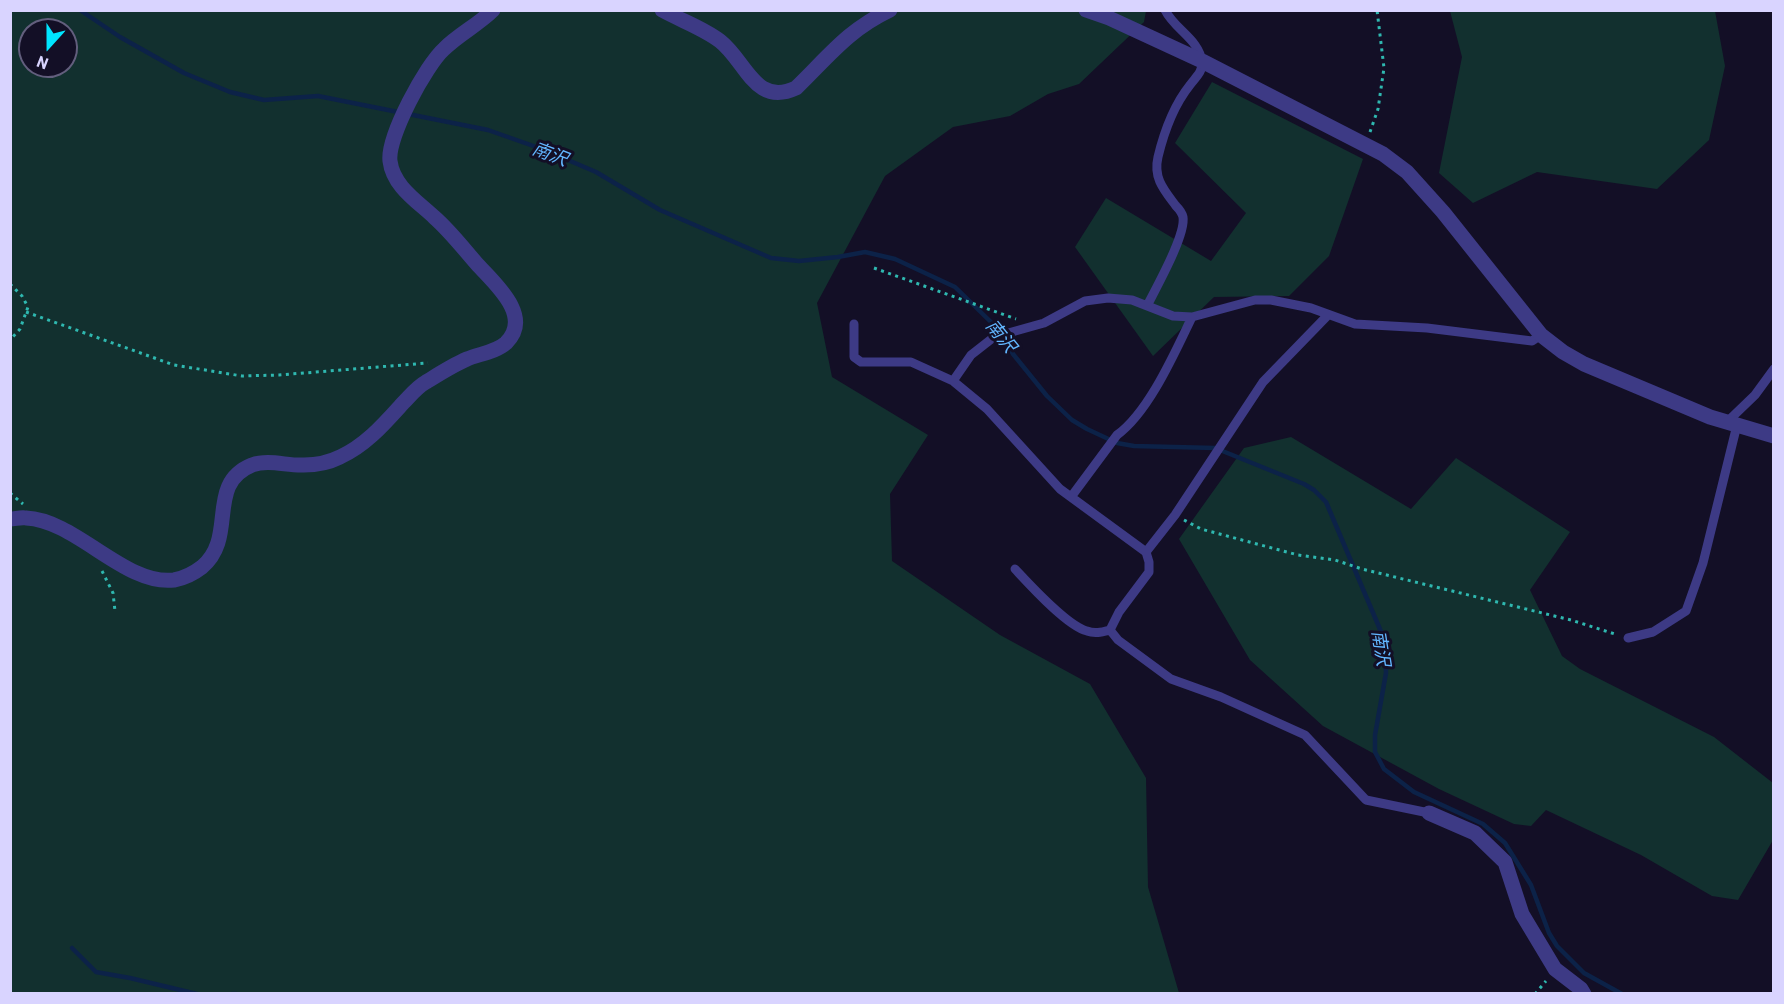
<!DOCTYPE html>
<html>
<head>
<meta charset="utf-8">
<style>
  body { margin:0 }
  #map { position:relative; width:1784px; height:1004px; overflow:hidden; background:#130f26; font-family:Barlow,sans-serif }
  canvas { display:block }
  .frame { position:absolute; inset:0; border:12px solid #d9d4ff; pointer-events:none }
  .north { position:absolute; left:18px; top:18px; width:60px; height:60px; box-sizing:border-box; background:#130f26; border:2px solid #625e7d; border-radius:50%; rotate:201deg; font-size:16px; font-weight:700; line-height:24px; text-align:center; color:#d9d4ff }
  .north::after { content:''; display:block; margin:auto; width:21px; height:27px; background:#00e5ff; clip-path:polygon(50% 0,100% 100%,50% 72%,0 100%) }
</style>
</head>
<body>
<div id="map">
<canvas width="1784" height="1004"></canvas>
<div class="frame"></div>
<div class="north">N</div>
</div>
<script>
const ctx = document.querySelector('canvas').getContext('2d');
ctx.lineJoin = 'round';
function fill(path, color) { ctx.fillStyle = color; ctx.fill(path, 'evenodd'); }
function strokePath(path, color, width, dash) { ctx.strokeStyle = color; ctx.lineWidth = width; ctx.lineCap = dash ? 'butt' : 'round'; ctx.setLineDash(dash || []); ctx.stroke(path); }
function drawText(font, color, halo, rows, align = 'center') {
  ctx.font = font + ' Barlow,"Noto Sans JP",sans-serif'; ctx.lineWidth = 6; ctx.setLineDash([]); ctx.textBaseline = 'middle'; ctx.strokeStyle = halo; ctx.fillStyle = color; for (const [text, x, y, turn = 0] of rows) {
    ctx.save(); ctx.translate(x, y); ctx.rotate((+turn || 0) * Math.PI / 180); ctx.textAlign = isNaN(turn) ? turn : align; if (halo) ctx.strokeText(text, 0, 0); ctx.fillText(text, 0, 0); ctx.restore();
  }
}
fill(new Path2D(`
  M 10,11 L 1146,11 L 1144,22 L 1079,84 L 1048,94 L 1010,116 L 953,127 L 885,176 L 817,303 L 832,377 L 928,435 L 890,494 L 892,561 L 1000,635 L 1090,684 L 1146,778 L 1148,887 L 1179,993 L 11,993 ZM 30,30 L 66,30 L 66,66 L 30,66 Z
  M 1450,11 L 1715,11 L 1725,66 L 1709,140 L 1657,189 L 1537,172 L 1473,203 L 1439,173 L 1462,57 Z
  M 1212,82 L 1363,159 L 1329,256 L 1289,296 L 1214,297 L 1153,356 L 1075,247 L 1106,198 L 1211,261 L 1246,213 L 1175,143 Z
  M 1291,437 L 1411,509 L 1456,458 L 1570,532 L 1530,590 L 1562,656 L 1580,669 L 1714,737 L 1773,783 L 1773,840 L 1738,900 L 1712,896 L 1641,855 L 1546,810 L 1531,826 L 1514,824 L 1439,789 L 1323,726 L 1250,660 L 1179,539 L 1244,448 Z`), '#12302f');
strokePath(new Path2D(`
  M 80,10 L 120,37 L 184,73 L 230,92 L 264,100 L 318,96 L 488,130 L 542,149 L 596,172 L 660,210 L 771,258 L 799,261 L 838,257 L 865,252 L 895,259 L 955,287 L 994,325 L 1013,354 L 1047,396 L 1072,420 L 1087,429 L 1117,443 L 1134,446 L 1215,448 L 1304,484 L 1314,490 L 1326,502 L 1382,634 L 1385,649 L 1386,673 L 1375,735 L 1375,752 L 1384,769 L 1414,792 L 1483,824 L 1505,843 L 1531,885 L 1549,933 L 1557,946 L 1584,973 L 1622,994
  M 72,948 L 96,972 L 130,978 L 197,994
  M 232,994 L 236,994`), '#0c2248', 4.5);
strokePath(new Path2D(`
  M 1370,132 L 1378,109 L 1384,68 L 1377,10
  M 874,268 L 1016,319
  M 10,284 L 22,296 L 28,307 L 20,329 L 10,340
  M 26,312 L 174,365 L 242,376 L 279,375 L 428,363
  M 10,493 L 23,504
  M 1184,520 L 1201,529 L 1298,555 L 1335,560 L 1362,569 L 1571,620 L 1618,635
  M 102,571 L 113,593 L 115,611
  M 1535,994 L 1546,981`), '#2fb8b0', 3, [3, 4.5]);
strokePath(new Path2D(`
  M 1147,306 C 1156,288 1186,235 1183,217 C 1182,213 1179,209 1176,206 C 1164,190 1153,178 1158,157 C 1164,132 1174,105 1190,85 C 1195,78 1203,72 1202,62 C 1199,39 1175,30 1165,10
  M 854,324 L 854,357 L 861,362 L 911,362 L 953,381 L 987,409 L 1060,489 L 1146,552 L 1149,562 L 1149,572 L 1119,612 L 1110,630 C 1102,632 1095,634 1087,631 C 1067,626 1030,585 1015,569
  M 953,381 L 971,355 L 994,337 L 1044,323 L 1085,301 L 1108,298 L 1132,300 L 1173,316 L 1192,317 L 1255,300 L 1271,300 L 1311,308 L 1355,324 L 1427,328 L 1532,341 L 1541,335
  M 1727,422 L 1755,395 L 1774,369
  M 1071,497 L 1117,435 C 1149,412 1175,352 1192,317
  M 1146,552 L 1175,515 L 1263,382 L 1328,315
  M 1110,630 L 1118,640 L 1171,679 L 1221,697 L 1305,735 L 1366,800 L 1429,813
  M 1628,638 L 1653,632 L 1686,611 L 1703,563 L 1737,425`), '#3d3a85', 9);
strokePath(new Path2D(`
  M 662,10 C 682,21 703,28 720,41 C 746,61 755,107 796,88 C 829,56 848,30 890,10
  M 1086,10 L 1109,18 L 1202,61 L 1383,154 L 1407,172 L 1443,212 L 1541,335 L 1563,352 L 1584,364 L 1710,417 L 1774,436
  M 10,519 C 15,519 21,517 26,518 C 76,520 125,586 174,580 C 185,578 193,574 202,567 C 238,537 205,484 252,465 C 269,459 287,466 304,465 C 316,465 330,462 340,457 C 366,445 384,424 403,403 C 410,396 417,387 426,382 C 439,374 453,365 467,359 C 479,354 496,352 506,343 C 534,316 493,282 477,264 C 463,248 450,231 434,217 C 417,201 393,186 390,161 C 387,137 426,65 444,49 C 459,34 478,25 493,10
  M 1429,813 L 1475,833 L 1505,862 L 1522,914 L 1555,969 L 1581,989 L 1584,994`), '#3d3a85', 15);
drawText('italic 18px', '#62b6ff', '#130f26', [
  ["南沢",550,154,21],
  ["南沢",1001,336,51],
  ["南沢",1381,648,81]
]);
</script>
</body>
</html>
